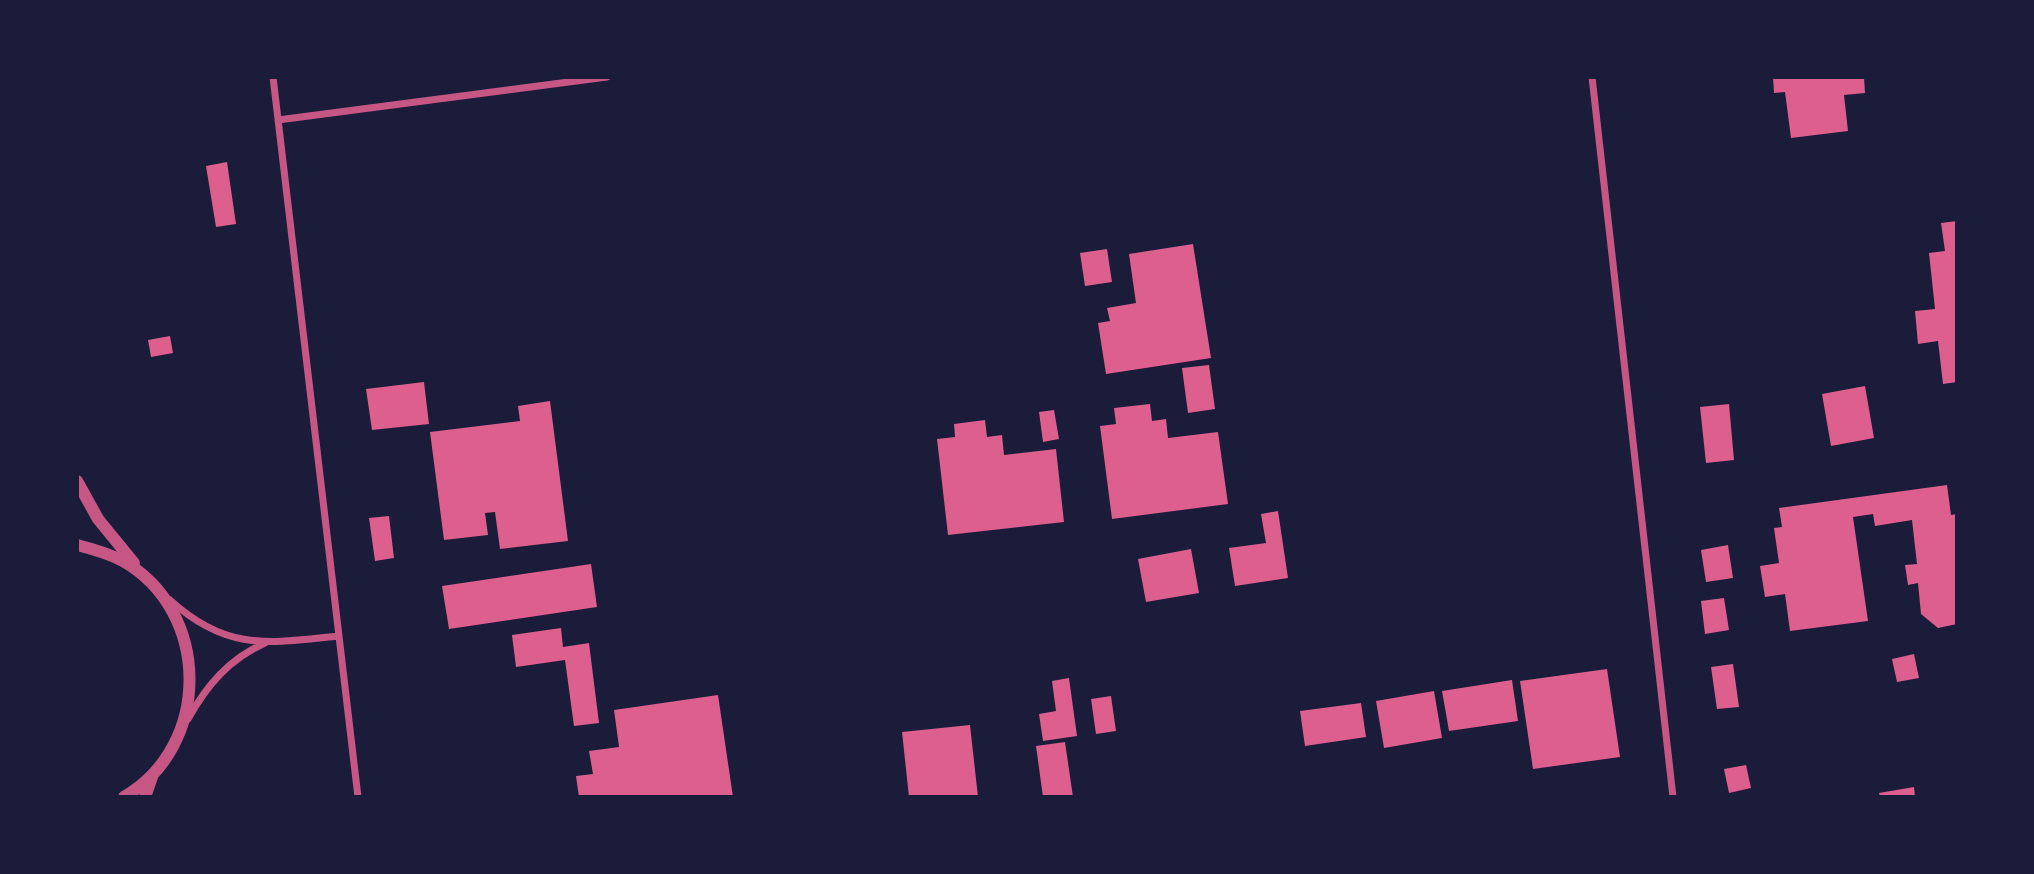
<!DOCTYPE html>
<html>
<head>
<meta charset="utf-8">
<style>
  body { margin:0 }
  #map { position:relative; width:2034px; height:874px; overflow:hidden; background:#1b1b3a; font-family:"Alegreya Sans",sans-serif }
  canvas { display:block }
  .frame { position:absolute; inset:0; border:79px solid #1b1b3a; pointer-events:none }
</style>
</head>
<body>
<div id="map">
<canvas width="2034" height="874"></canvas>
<div class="frame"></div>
</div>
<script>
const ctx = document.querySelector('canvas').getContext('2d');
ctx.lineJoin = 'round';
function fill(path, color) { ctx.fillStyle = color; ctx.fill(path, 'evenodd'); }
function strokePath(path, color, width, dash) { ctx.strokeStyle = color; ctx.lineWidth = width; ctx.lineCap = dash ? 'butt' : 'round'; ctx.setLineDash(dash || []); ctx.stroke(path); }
fill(new Path2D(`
  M 1773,77 L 1864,77 L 1865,93 L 1844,95 L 1848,131 L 1791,138 L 1785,92 L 1774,93 Z
  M 227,162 L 236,224 L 216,227 L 206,166 Z
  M 1957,221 L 1957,382 L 1943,384 L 1938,341 L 1918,344 L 1915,311 L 1935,309 L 1929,253 L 1945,251 L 1941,223 Z
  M 1193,244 L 1211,358 L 1106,374 L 1098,323 L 1110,321 L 1107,308 L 1136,303 L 1129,254 Z
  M 1107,249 L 1112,282 L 1085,286 L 1080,253 Z
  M 170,336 L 173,353 L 151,357 L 148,340 Z
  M 1209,365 L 1215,409 L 1188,413 L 1182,368 Z
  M 424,382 L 429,424 L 372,430 L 366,389 Z
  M 1865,386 L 1874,438 L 1831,446 L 1822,394 Z
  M 550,401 L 568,541 L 500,549 L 495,512 L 485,513 L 488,535 L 444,540 L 430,432 L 520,421 L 518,406 Z
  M 1150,404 L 1152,421 L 1166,419 L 1168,438 L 1218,432 L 1228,504 L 1112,519 L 1100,426 L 1116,424 L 1114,408 Z
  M 1729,404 L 1734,460 L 1706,463 L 1700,407 Z
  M 1054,410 L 1059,439 L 1043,442 L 1039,412 Z
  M 985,420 L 987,437 L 1002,435 L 1004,455 L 1056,449 L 1064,522 L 948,535 L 937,439 L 955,437 L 954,424 Z
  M 1947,485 L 1951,515 L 1957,514 L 1957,624 L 1938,628 L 1921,614 L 1918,583 L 1908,585 L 1905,565 L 1917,564 L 1912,520 L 1875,526 L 1873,514 L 1853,517 L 1868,621 L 1790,631 L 1785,594 L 1765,597 L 1760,566 L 1779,563 L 1774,528 L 1782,527 L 1779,508 Z
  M 1278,511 L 1288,578 L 1235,586 L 1229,548 L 1266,543 L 1261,514 Z
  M 389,516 L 394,558 L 375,561 L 369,518 Z
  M 1728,545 L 1733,578 L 1706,582 L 1701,550 Z
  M 1191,549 L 1199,593 L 1146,602 L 1138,559 Z
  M 591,564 L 597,607 L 449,629 L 442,586 Z
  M 1724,598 L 1729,630 L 1705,634 L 1701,601 Z
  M 561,628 L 563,647 L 589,643 L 599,723 L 574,726 L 565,660 L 516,667 L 512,635 Z
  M 1914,654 L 1919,678 L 1897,682 L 1892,659 Z
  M 1733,664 L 1739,707 L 1717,709 L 1711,667 Z
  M 1607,669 L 1620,757 L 1533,769 L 1520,681 Z
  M 1069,678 L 1077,736 L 1043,741 L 1039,714 L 1056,711 L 1052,681 Z
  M 1512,680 L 1518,721 L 1449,731 L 1442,691 Z
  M 1434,691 L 1442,738 L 1384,748 L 1376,701 Z
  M 718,695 L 733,797 L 579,797 L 576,776 L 593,774 L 589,751 L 619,747 L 614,710 Z
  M 1111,696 L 1116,731 L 1096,734 L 1091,699 Z
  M 1361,703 L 1366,737 L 1305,746 L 1300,711 Z
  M 970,725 L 978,797 L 909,797 L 902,732 Z
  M 1065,742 L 1073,797 L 1043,797 L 1036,746 Z
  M 1746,765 L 1751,788 L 1729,793 L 1724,769 Z
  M 1914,787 L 1915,797 L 1880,797 L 1879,793 Z`), '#dd5f8e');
strokePath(new Path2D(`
  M 273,77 L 358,797
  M 1592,77 L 1673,797
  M 278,120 L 607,77
  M 170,600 C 227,652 269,643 339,636
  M 188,719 C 207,685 229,659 265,643`), '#c65784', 7);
strokePath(new Path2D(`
  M 77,481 L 98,519 L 134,563
  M 77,545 C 93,549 108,553 123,561 C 211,611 212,746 124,797
  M 145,797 L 153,774`), '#c65784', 12);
</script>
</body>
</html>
